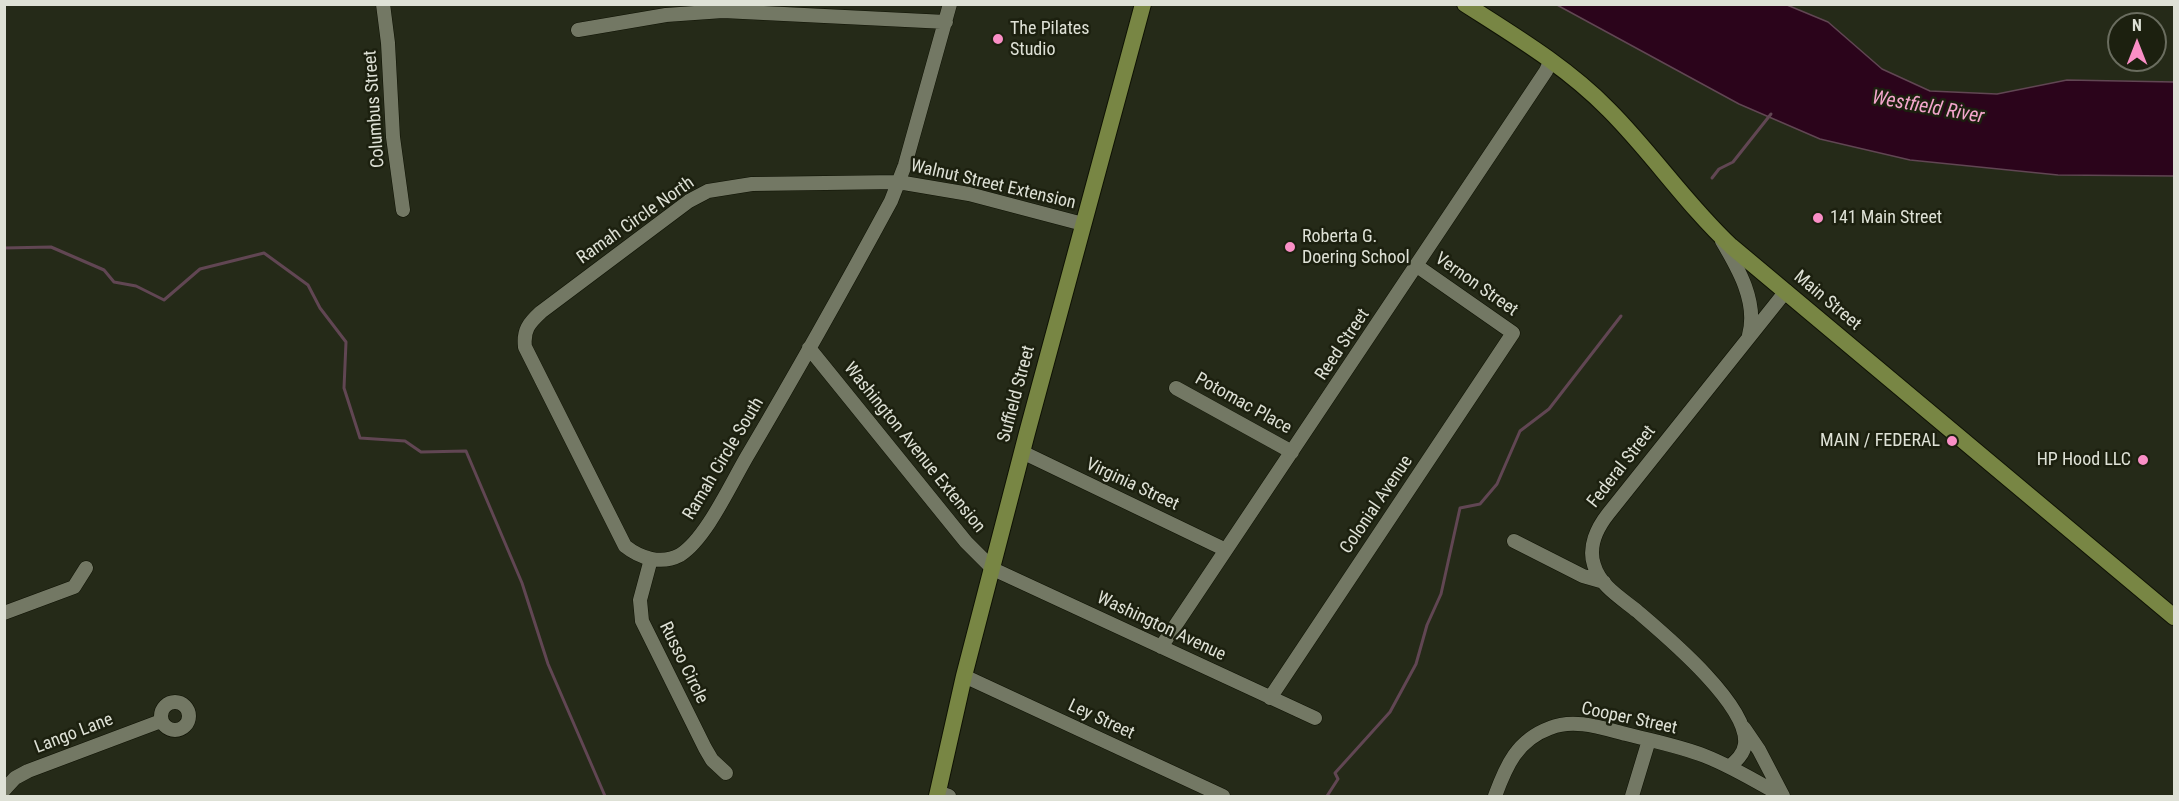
<!DOCTYPE html>
<html>
<head>
<meta charset="utf-8">
<style>
  body { margin:0 }
  #map { position:relative; width:2179px; height:801px; overflow:hidden; background:#252a18; font-family:"Roboto Condensed",sans-serif }
  canvas { display:block }
  .frame { position:absolute; inset:0; border:6px solid #dee1d6; pointer-events:none }
  .north { position:absolute; left:2107px; top:12px; width:60px; height:60px; box-sizing:border-box; background:#1c200f; border:2px solid #6a6d5f; border-radius:50%; rotate:0deg; font-size:16px; font-weight:700; line-height:24px; text-align:center; color:#dee1d6 }
  .north::after { content:''; display:block; margin:auto; width:21px; height:27px; background:#fa8fc6; clip-path:polygon(50% 0,100% 100%,50% 72%,0 100%) }
</style>
</head>
<body>
<div id="map">
<canvas width="2179" height="801"></canvas>
<div class="frame"></div>
<div class="north">N</div>
</div>
<script>
const ctx = document.querySelector('canvas').getContext('2d');
ctx.lineJoin = 'round';
function fill(path, color) { ctx.fillStyle = color; ctx.fill(path, 'evenodd'); }
function strokePath(path, color, width, dash) { ctx.strokeStyle = color; ctx.lineWidth = width; ctx.lineCap = dash ? 'butt' : 'round'; ctx.setLineDash(dash || []); ctx.stroke(path); }
function drawText(font, color, halo, rows, align = 'center') {
  ctx.font = font + ' "Roboto Condensed",sans-serif'; ctx.lineWidth = 5; ctx.setLineDash([]); ctx.textBaseline = 'middle'; ctx.strokeStyle = halo; ctx.fillStyle = color; for (const [text, x, y, turn = 0] of rows) {
    ctx.save(); ctx.translate(x, y); ctx.rotate((+turn || 0) * Math.PI / 180); ctx.textAlign = isNaN(turn) ? turn : align; if (halo) ctx.strokeText(text, 0, 0); ctx.fillText(text, 0, 0); ctx.restore();
  }
}
const water = new Path2D(`
  M 1557,5 L 1787,5 L 1828,22 L 1882,69 L 1930,91 L 1997,94 L 2067,80 L 2174,82 L 2174,176 L 2058,175 L 1910,160 L 1820,139 L 1739,104 Z`);
fill(water, '#2b041b');
strokePath(water, '#614653', 1.5);
strokePath(new Path2D(`
  M 1712,178 L 1719,169 L 1733,162 L 1771,114
  M 4,248 L 51,247 L 104,270 L 114,282 L 136,286 L 164,300 L 200,269 L 264,253 L 308,285 L 320,308 L 346,342 L 344,388 L 360,438 L 405,441 L 421,452 L 466,451 L 522,583 L 548,664 L 605,796
  M 1327,796 L 1338,779 L 1335,773 L 1390,712 L 1416,664 L 1427,625 L 1441,594 L 1460,508 L 1480,504 L 1497,484 L 1520,431 L 1549,409 L 1621,316`), '#614653', 3);
const minor = new Path2D(`
  M 383,4 L 388,43 L 393,137 L 403,210
  M 950,4 L 905,165 L 891,201 C 845,286 798,370 749,453 C 732,481 707,538 680,555 C 661,565 640,558 625,546 L 525,347 C 523,330 529,323 541,312 L 689,201 L 708,191 L 752,184 L 898,182 L 969,194 L 1083,224
  M 578,30 L 666,15 L 723,11 L 946,22
  M 1722,241 C 1738,268 1758,302 1749,335
  M 809,348 L 966,542 L 993,569 L 1315,718
  M 1176,388 L 1292,452
  M 1022,452 L 1226,550
  M 1514,541 L 1583,576 L 1604,582
  M 651,559 L 640,600 L 642,621 L 705,748 L 712,760 L 726,773
  M 4,613 L 74,587 L 86,568
  M 1161,647 L 1546,71 L 1551,60
  M 964,676 L 1223,796
  M 1270,698 L 1513,333 L 1417,266
  M161 716a14 14 0 1 1 28 0a14 14 0 1 1-28 0Z
  M 1744,728 L 1759,750 L 1783,796
  M 1729,767 C 1736,761 1744,754 1745,744 C 1749,705 1665,635 1637,611 C 1621,598 1600,586 1594,565 C 1588,547 1597,528 1608,514 L 1786,291
  M 4,790 L 15,778 L 28,771 L 161,721
  M 938,792 L 949,796
  M 1495,796 C 1506,766 1517,740 1550,728 C 1574,718 1602,728 1626,734 C 1653,741 1680,746 1705,756 C 1733,767 1757,782 1782,796
  M 1632,796 L 1649,740`);
const major = new Path2D(`
  M 1465,4 C 1515,36 1567,67 1609,110 C 1652,153 1686,204 1731,246 L 2174,617
  M 937,796 L 964,676 L 1027,433 L 1143,4`);
strokePath(minor, '#0f1204', 15);
strokePath(major, '#0f1204', 18);
strokePath(minor, '#737864', 14);
strokePath(major, '#788644', 16);
for (const [x, y, r, color] of [
  [998,39,6,"#fa8fc6"],
  [1818,218,6,"#fa8fc6"],
  [1290,247,6,"#fa8fc6"],
  [1952,441,6,"#fa8fc6"],
  [2143,460,6,"#fa8fc6"]
]) { const dot = new Path2D(); dot.arc(x, y, r, 0, 2 * Math.PI); ctx.fillStyle = color; ctx.fill(dot); strokePath(dot, '#1c200f', 2); }
drawText('18px', '#dee1d6', '#1c200f', [
  ["The Pilates",1010,29],
  ["Studio",1010,50],
  ["141 Main Street",1830,218],
  ["Roberta G.",1302,237],
  ["Doering School",1302,258],
  ["MAIN / FEDERAL",1940,441,"right"],
  ["HP Hood LLC",2131,460,"right"]
], 'left');
drawText('18px', '#dee1d6', '#1c200f', [
  ["Columbus Street",375,109,-94],
  ["Walnut Street Extension",993,185,13],
  ["Ramah Circle North",636,221,-35],
  ["Vernon Street",1476,285,35],
  ["Main Street",1827,301,40],
  ["Reed Street",1343,345,-56],
  ["Suffield Street",1017,394,-75],
  ["Potomac Place",1243,404,29],
  ["Washington Avenue Extension",914,448,51],
  ["Ramah Circle South",724,459,-59],
  ["Federal Street",1622,467,-52],
  ["Virginia Street",1132,485,25],
  ["Colonial Avenue",1377,505,-56],
  ["Washington Avenue",1161,627,25],
  ["Russo Circle",683,663,64],
  ["Cooper Street",1629,719,12],
  ["Ley Street",1101,720,25],
  ["Lango Lane",74,734,-21]
]);
drawText('italic 20px', '#f3a6cc', '#1c200f', [
  ["Westfield River",1928,108,10]
]);
</script>
</body>
</html>
